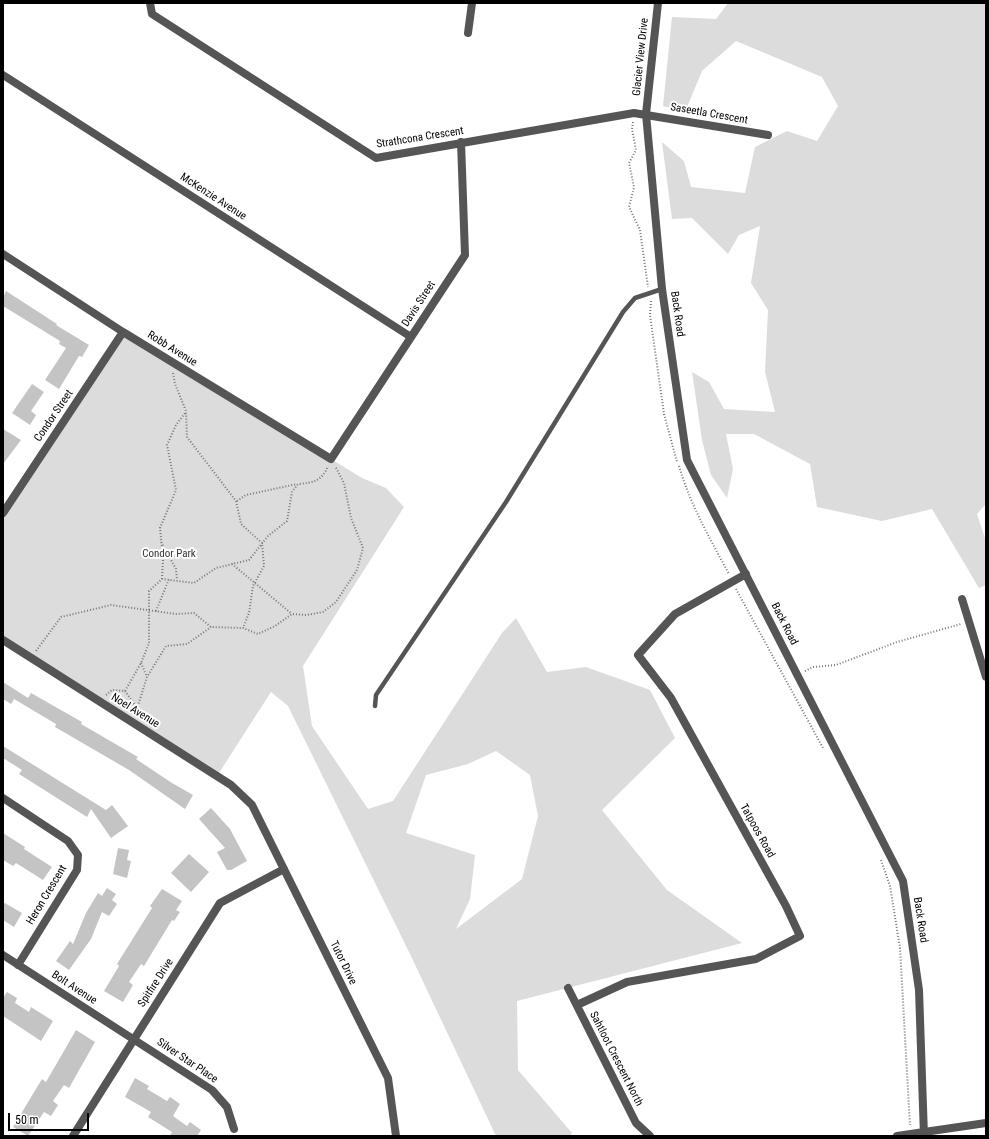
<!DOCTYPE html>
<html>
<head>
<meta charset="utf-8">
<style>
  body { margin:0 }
  #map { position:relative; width:989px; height:1139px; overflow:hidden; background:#fff; font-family:"Roboto Condensed",sans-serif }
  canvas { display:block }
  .frame { position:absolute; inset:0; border:4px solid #000; pointer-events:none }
  .scale { position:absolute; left:8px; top:1113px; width:81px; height:18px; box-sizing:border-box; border:2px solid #000; border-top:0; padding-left:5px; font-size:12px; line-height:14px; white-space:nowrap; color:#000; -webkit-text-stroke:3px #fff; paint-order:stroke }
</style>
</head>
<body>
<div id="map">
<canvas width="989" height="1139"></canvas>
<div class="frame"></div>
<div class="scale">50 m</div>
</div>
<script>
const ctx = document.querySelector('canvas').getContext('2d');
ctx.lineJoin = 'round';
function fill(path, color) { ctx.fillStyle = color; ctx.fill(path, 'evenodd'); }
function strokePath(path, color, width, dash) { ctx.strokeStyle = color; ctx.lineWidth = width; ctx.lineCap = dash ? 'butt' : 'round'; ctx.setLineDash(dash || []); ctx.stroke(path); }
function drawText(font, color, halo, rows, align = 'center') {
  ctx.font = font + ' "Roboto Condensed",sans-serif'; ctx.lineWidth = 4; ctx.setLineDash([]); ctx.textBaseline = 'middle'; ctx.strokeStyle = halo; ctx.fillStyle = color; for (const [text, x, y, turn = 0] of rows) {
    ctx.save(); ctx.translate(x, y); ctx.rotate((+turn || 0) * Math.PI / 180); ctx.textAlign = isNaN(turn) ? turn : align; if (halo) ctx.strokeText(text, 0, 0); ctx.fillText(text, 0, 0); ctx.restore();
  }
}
fill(new Path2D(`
  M 728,3 L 986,3 L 986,504 L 977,514 L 986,541 L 986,585 L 979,588 L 932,509 L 882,521 L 817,507 L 810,464 L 754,434 L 726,434 L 733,469 L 727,498 L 711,475 L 702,440 L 692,372 L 709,382 L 724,409 L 775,412 L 765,372 L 768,310 L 751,283 L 760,226 L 739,235 L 728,254 L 692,218 L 672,219 L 662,142 L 684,161 L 691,187 L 745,193 L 755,147 L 787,131 L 817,141 L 838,106 L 822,77 L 736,41 L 702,71 L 685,112 L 663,106 L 672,17 L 716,19 Z
  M 123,332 L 362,478 L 386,488 L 404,507 L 303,666 L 312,726 L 368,809 L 393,801 L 502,633 L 516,618 L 547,672 L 586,667 L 650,690 L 675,738 L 602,810 L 667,890 L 742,943 L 517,1001 L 518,1070 L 572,1133 L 570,1136 L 496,1136 L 410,954 L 288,706 L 271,692 L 217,776 L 3,640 L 3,513 ZM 496,751 L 530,775 L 538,816 L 522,879 L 456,929 L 470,899 L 475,855 L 406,833 L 426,775 L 468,764 Z`), '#dcdcdc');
fill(new Path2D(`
  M 6,291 L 57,324 L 56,325 L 89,345 L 82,357 L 79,356 L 59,389 L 45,380 L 66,348 L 59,344 L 60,341 L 3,306 L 3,297 Z
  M 32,384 L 44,392 L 31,411 L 36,415 L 30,425 L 12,413 Z
  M 3,429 L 21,440 L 3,464 Z
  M 3,682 L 28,698 L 31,693 L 82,722 L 81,724 L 138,757 L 136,759 L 172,783 L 193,795 L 185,809 L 129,770 L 55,727 L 56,724 L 14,699 L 11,704 L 3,699 Z
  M 3,746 L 106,810 L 112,805 L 128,826 L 111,838 L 91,809 L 87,817 L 19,774 L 22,770 L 3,758 Z
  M 211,808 L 230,829 L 247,861 L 231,870 L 227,870 L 217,852 L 225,848 L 199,819 Z
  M 3,833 L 25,847 L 24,849 L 52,867 L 43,880 L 16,863 L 13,866 L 3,860 Z
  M 118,848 L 129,850 L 127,860 L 131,861 L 127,878 L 113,874 Z
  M 189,854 L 209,872 L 191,892 L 171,873 Z
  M 107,888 L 116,894 L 112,900 L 117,904 L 109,916 L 102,912 L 91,939 L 69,970 L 56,961 L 70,941 L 73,944 L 86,913 L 98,893 L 102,896 Z
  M 162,889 L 182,901 L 176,910 L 180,912 L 174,921 L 172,920 L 144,966 L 141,964 L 129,982 L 133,985 L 123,1002 L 104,991 L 119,966 L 117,964 L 152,908 L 150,906 Z
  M 3,902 L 22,913 L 14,927 L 3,920 Z
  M 7,992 L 17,998 L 15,1003 L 29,1012 L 31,1007 L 53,1021 L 41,1041 L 3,1016 L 3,998 Z
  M 76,1030 L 95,1042 L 69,1088 L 64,1085 L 53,1101 L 58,1105 L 51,1116 L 44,1112 L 28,1136 L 13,1127 L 42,1079 L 46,1082 Z
  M 135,1078 L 149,1086 L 147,1089 L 167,1101 L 170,1097 L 180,1104 L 173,1116 L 187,1126 L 190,1122 L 201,1130 L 197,1136 L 170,1136 L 172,1132 L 148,1117 L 151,1112 L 125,1097 Z`), '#c4c4c4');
strokePath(new Path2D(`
  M 633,122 L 632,129 L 636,150 L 629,163 L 634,187 L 629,207 L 640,230 L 648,287
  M 651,301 L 650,315 L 664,414 L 677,462
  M 173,373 L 175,384 L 186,411 L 187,437 L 236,501 L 241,524 L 262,543 L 264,566 L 253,586 L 249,613 L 243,628
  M 679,466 C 690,504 710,539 729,574
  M 237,501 L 246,495 L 297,484
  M 161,542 L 176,569 L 177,580
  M 232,564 L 292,614
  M 162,579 L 163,559 L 160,528 L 176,490 L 167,445 L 176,425 L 186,412
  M 736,589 L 823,748
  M 156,611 L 169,579
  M 36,651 L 61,617 L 111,605 L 176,614 L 194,613 L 211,627 L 243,628 L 258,634 L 275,626 L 292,614 L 306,615 L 323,612 L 336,602 L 357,570 L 363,548 L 351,518 L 344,483 L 335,466
  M 141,663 L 147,677
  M 805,671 L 813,667 L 836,665 L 897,642 L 961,624
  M 125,691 L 137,708
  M 106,695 L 112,690 L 125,691 L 141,663 L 149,643 L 149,591 L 162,579 L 194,583 L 216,568 L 249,560 L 268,536 L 287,521 L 292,492 L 298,484 C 313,483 322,481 328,466
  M 135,715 L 147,677 L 166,646 L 187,644 L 211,627
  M 881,860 L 890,886 L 900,948 L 910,1125`), '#777', 2, [1, 2]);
strokePath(new Path2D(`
  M 375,706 L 376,695 L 506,502 L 623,312 L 635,298 L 662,289`), '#555', 4.5);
strokePath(new Path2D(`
  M 150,3 L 152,14 L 376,158 L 634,113 L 768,135
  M 468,33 L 472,3
  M 3,75 L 411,337
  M 3,254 L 123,332 L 331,459 L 465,255 L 461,142
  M 3,513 L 123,332
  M 962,599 L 986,677
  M 3,640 L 231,785 L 252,805 L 388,1078 L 396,1136
  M 3,798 L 68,841 L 78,855 L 77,870 L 18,965
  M 3,955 L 212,1090 L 227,1107 L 234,1129
  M 568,988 L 636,1123 L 650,1136
  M 577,1005 L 627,982 L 756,959 L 800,936 L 786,906 L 671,698 L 638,655 L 675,614 L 746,574
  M 73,1136 L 220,903 L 284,869
  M 897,1136 L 986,1123`), '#555', 8);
strokePath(new Path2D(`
  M 658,3 L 646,114 L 662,289 L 687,460 L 903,881 L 919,990 L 924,1136`), '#555', 8);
drawText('11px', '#000', '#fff', [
  ["Glacier View Drive",641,57,-84],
  ["Saseetla Crescent",709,114,10],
  ["Strathcona Crescent",420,138,-9],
  ["McKenzie Avenue",213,197,33],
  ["Davis Street",419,304,-57],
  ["Back Road",677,314,82],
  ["Robb Avenue",172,349,32],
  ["Condor Street",54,416,-56],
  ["Back Road",784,624,63],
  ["Noel Avenue",135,711,32],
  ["Tatpoos Road",757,831,61],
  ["Heron Crescent",47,895,-59],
  ["Back Road",920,920,81],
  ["Tutor Drive",343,963,64],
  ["Spitfire Drive",156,983,-57],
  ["Bolt Avenue",74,988,33],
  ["Sahtloot Crescent North",616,1059,63],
  ["Silver Star Place",187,1061,34]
]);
drawText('11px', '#333', '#fff', [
  ["Condor Park",169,554]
]);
</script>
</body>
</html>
